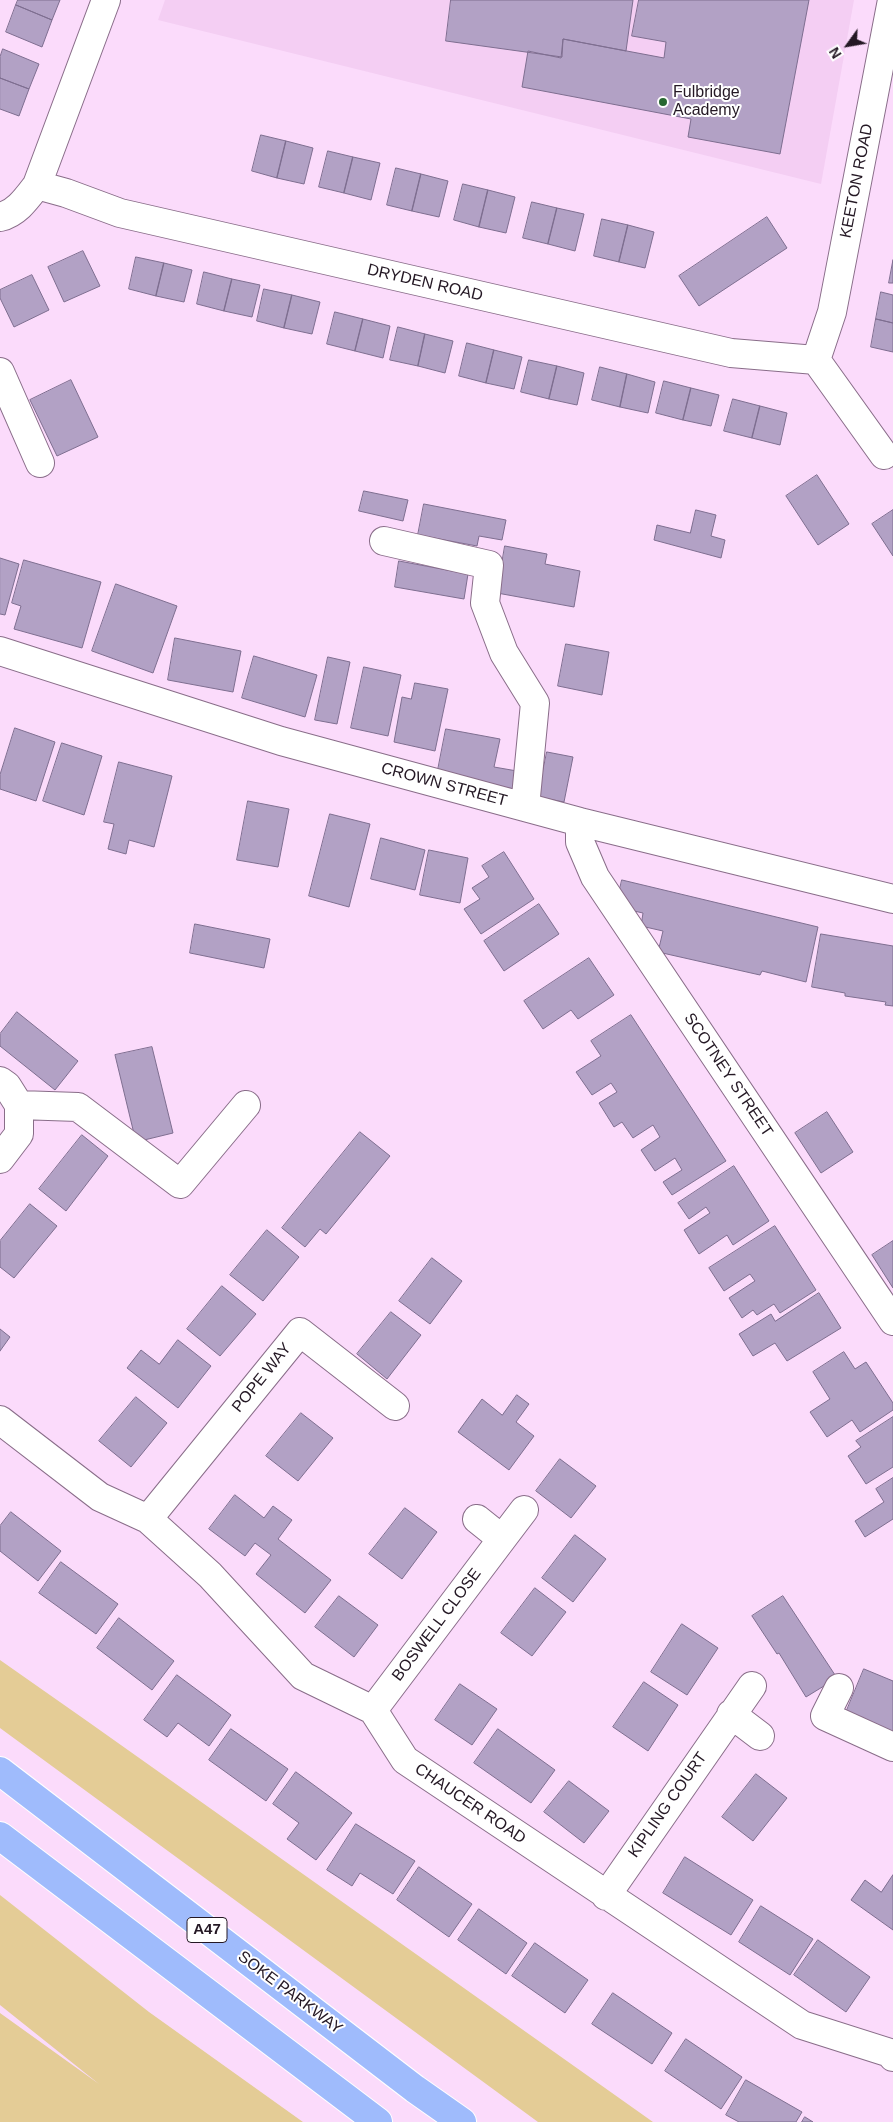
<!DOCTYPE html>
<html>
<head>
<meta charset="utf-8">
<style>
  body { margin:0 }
  #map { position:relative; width:893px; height:2122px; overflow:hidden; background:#fbdbfb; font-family:Arial,sans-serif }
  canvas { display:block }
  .north { position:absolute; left:823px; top:20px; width:50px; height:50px; -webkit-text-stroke:4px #fff; paint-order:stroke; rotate:238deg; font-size:14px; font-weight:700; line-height:20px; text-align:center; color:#241824 }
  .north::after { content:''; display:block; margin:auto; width:18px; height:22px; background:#241824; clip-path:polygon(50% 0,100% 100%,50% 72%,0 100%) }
</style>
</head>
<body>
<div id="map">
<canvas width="893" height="2122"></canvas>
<div class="north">N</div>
</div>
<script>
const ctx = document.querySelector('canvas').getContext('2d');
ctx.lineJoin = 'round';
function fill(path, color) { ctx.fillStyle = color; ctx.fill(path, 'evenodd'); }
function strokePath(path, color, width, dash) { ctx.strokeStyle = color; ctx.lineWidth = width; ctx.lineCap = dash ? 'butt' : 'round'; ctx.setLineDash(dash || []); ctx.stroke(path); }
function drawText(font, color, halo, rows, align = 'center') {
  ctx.font = font + ' Arial,sans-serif'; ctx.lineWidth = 4; ctx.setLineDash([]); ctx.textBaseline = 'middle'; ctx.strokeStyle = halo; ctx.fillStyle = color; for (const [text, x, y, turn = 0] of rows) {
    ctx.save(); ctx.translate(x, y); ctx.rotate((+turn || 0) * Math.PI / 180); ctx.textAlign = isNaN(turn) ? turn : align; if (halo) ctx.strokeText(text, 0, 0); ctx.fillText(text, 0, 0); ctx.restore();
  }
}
fill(new Path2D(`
  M 165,0 L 854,0 L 821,184 L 158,20 Z`), '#f4cef3');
fill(new Path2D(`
  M 0,1660 L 87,1721 L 653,2122 L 538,2122 L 0,1728 Z
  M 0,1895 L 149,2012 L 303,2122 L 0,2122 L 0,2013 L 99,2084 L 0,2005 Z`), '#e4cc96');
const building = new Path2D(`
  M 18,0 L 60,0 L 52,20 L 16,5 Z
  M 451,0 L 633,0 L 626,51 L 563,39 L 562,57 L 446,41 Z
  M 639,0 L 809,0 L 780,154 L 688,137 L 691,119 L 522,87 L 528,51 L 561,58 L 563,39 L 664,58 L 666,42 L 632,36 Z
  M 16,5 L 52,20 L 42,47 L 6,32 Z
  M 3,49 L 39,64 L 29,89 L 0,78 L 0,57 Z
  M 0,78 L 29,89 L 19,116 L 0,109 Z
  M 261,135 L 286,141 L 277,178 L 252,171 Z
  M 286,141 L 313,148 L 304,184 L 277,178 Z
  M 328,151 L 353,157 L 344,193 L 319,187 Z
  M 353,157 L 380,163 L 371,200 L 344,193 Z
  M 396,168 L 421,174 L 412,211 L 387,205 Z
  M 421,174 L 448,181 L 439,217 L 412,211 Z
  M 463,184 L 488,190 L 479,227 L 454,220 Z
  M 488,190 L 515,197 L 506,233 L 479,227 Z
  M 532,202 L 557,208 L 548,244 L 523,238 Z
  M 557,208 L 584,214 L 575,251 L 548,244 Z
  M 767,217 L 787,248 L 699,306 L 679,276 Z
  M 602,219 L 628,225 L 619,262 L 594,256 Z
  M 628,225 L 654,232 L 645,268 L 619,262 Z
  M 83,251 L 100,286 L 64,302 L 48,267 Z
  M 136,257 L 164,263 L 156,296 L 129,289 Z
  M 893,260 L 893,283 L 889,283 Z
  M 164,263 L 192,270 L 184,302 L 156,296 Z
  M 204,272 L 232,279 L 224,311 L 197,304 Z
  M 32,275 L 49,310 L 14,327 L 0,298 L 0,290 Z
  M 232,279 L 260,285 L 252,317 L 224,311 Z
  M 264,289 L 292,295 L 284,328 L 257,321 Z
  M 881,292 L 893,295 L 893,323 L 876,319 Z
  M 292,295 L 320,302 L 312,334 L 284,328 Z
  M 335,312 L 363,319 L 355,351 L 327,344 Z
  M 363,319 L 390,326 L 383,358 L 355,351 Z
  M 876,319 L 893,323 L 893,352 L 871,347 Z
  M 398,327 L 425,334 L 418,366 L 390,360 Z
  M 425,334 L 453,341 L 445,373 L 418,366 Z
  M 467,343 L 494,350 L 486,383 L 459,376 Z
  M 494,350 L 522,357 L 514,389 L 486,383 Z
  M 529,360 L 557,366 L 549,399 L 521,392 Z
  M 557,366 L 584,373 L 577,405 L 549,399 Z
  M 600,367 L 627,374 L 620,407 L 592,400 Z
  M 627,374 L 655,382 L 648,413 L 620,407 Z
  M 71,380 L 98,437 L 57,456 L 30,400 Z
  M 664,381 L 691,388 L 683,420 L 656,413 Z
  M 691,388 L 719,395 L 711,426 L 683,420 Z
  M 733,399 L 760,406 L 752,438 L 724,431 Z
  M 760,406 L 787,413 L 780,445 L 752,438 Z
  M 817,475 L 849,524 L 818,545 L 786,496 Z
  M 364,491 L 408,500 L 403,521 L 359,511 Z
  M 424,504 L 506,520 L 502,540 L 479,536 L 477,546 L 418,535 Z
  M 696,510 L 716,515 L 711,536 L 725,540 L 721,558 L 654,540 L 657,525 L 690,533 Z
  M 893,510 L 893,556 L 872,524 Z
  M 505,546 L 547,554 L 545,564 L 580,571 L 574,607 L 497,593 Z
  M 0,558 L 19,564 L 5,615 L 0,614 Z
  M 24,560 L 101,582 L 82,648 L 14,629 L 21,606 L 12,603 Z
  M 399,561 L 468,574 L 464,599 L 395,587 Z
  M 116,584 L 177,606 L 153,673 L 92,651 Z
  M 175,638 L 241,651 L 233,692 L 168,680 Z
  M 566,644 L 609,652 L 602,695 L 558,686 Z
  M 254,656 L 317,675 L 305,717 L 242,698 Z
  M 328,657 L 350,662 L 337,724 L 315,720 Z
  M 364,667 L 401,675 L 388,736 L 351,728 Z
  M 415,683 L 448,689 L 435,751 L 394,742 L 402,697 L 411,699 Z
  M 15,728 L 55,742 L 36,801 L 0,789 L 0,775 Z
  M 446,729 L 500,739 L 494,767 L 517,771 L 514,789 L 437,775 Z
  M 62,743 L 102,756 L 84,815 L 43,801 Z
  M 547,752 L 573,757 L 564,802 L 538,797 Z
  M 119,762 L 172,776 L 154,847 L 129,840 L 126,854 L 108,849 L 114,824 L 104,822 Z
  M 248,801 L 289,809 L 278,867 L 237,860 Z
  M 330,814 L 370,824 L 349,907 L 309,896 Z
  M 381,838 L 425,850 L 415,890 L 371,879 Z
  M 429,850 L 468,858 L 460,903 L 420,895 Z
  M 504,852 L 534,899 L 481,934 L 464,909 L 480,899 L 472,888 L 489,877 L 482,866 Z
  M 622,880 L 818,927 L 806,982 L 762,971 L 760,975 L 658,952 L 663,931 L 641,926 L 643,913 L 616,907 Z
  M 539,904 L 559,934 L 504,971 L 484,941 Z
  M 195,924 L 270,939 L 264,968 L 190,953 Z
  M 821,934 L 893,946 L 893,1006 L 885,1005 L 886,1002 L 845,996 L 845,993 L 812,987 Z
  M 589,958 L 614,995 L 578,1019 L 571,1010 L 543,1029 L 524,1001 Z
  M 17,1012 L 78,1061 L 55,1090 L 0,1046 L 0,1034 Z
  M 631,1015 L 726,1161 L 672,1195 L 663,1182 L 682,1170 L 675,1158 L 655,1171 L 641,1150 L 660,1137 L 653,1125 L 633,1138 L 622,1122 L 614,1127 L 599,1103 L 617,1092 L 611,1083 L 592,1095 L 576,1072 L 601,1056 L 591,1041 Z
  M 152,1047 L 173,1133 L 136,1142 L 115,1055 Z
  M 827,1112 L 853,1152 L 821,1173 L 795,1133 Z
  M 360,1132 L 390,1156 L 326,1234 L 320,1229 L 305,1247 L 282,1228 Z
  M 82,1135 L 108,1156 L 66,1211 L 39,1189 Z
  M 734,1166 L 769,1221 L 733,1245 L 727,1235 L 699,1254 L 684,1230 L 710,1213 L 706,1207 L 689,1219 L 678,1203 Z
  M 30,1204 L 57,1226 L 14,1278 L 0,1267 L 0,1241 Z
  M 775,1226 L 816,1290 L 780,1313 L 774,1304 L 757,1315 L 753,1310 L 742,1318 L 729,1298 L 755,1281 L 750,1274 L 724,1291 L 709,1268 Z
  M 267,1230 L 299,1257 L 263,1301 L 230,1275 Z
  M 893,1241 L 893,1288 L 872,1255 Z
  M 432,1258 L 462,1281 L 430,1324 L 399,1301 Z
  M 222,1286 L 256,1314 L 220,1356 L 187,1329 Z
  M 819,1293 L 841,1328 L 787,1361 L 775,1343 L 753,1356 L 739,1334 L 771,1314 L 775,1321 Z
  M 391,1312 L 421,1335 L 387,1379 L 357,1354 Z
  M 0,1329 L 10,1337 L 0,1351 Z
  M 178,1340 L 211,1366 L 178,1408 L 127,1368 L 141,1350 L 159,1364 Z
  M 844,1352 L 855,1369 L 866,1362 L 893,1403 L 893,1410 L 860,1432 L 852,1420 L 827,1437 L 810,1412 L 830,1399 L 813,1372 Z
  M 517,1395 L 529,1404 L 516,1422 L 534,1436 L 509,1470 L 458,1432 L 482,1399 L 502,1415 Z
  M 136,1397 L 167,1423 L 131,1467 L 99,1441 Z
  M 301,1413 L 333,1438 L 298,1481 L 266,1456 Z
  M 893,1417 L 893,1467 L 866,1484 L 848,1456 L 861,1447 L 856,1441 Z
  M 560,1459 L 596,1486 L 571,1518 L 536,1491 Z
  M 893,1478 L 893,1519 L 865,1537 L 855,1521 L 884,1502 L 876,1489 Z
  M 235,1495 L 264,1518 L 273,1506 L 292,1520 L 278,1539 L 331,1580 L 305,1613 L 256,1574 L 271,1555 L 255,1543 L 245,1556 L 209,1529 Z
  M 405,1508 L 437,1532 L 402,1579 L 369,1554 Z
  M 11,1512 L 61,1551 L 38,1581 L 0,1551 L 0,1526 Z
  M 575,1535 L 606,1559 L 573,1602 L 542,1578 Z
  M 61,1562 L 118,1604 L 96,1634 L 39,1593 Z
  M 535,1588 L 566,1612 L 532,1656 L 501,1633 Z
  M 339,1596 L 378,1625 L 354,1657 L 315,1627 Z
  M 783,1596 L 837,1678 L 806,1697 L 779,1653 L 777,1654 L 752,1616 Z
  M 119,1618 L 174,1661 L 152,1690 L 97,1648 Z
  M 682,1624 L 718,1648 L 687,1695 L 651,1672 Z
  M 864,1669 L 893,1681 L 893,1736 L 845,1715 Z
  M 177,1675 L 231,1715 L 209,1746 L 178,1723 L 167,1737 L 144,1720 Z
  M 644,1682 L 678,1705 L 648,1751 L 613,1727 Z
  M 460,1684 L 497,1709 L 472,1745 L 435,1720 Z
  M 231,1729 L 288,1769 L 266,1801 L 209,1760 Z
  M 498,1729 L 555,1770 L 531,1803 L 474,1763 Z
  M 296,1772 L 352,1813 L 316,1860 L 287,1839 L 299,1823 L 273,1804 Z
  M 756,1774 L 787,1798 L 753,1841 L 722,1817 Z
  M 569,1781 L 609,1811 L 584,1843 L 544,1812 Z
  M 356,1824 L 415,1861 L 393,1894 L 360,1873 L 352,1886 L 327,1870 Z
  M 685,1857 L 753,1900 L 731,1935 L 663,1893 Z
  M 419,1867 L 472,1904 L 449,1937 L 397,1900 Z
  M 893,1875 L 893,1930 L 851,1900 L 865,1880 L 881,1892 Z
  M 761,1906 L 813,1939 L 790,1975 L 739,1942 Z
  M 479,1909 L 527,1943 L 506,1974 L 458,1940 Z
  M 818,1940 L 870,1977 L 846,2012 L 794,1975 Z
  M 535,1943 L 588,1980 L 565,2013 L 512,1976 Z
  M 613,1993 L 672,2033 L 652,2064 L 592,2024 Z
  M 686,2039 L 742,2077 L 721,2109 L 665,2071 Z
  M 746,2080 L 802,2112 L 796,2122 L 739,2122 L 726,2115 Z
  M 805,2117 L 813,2122 L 802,2122 Z`);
fill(building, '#b2a1c5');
strokePath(building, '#7e6e90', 1);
const minor = new Path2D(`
  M 37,185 L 66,193 L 120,213 L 731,353 L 816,360
  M 0,217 C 17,213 27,198 37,185 L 106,0
  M 816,360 L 832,312 L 892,0
  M 816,360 L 884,455
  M 0,372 L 40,463
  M 384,541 L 489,565 L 485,603 L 504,653 L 535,703 L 525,807
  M 0,651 L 281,741 L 580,822 L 893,899
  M 580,822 L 580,842 L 595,877 L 893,1321
  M 0,1081 L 7,1086 L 19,1105 L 19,1134 L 0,1159
  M 19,1105 L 78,1107 L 180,1184 L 246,1105
  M 0,1420 L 100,1497 L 148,1519 L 210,1575 L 303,1676 L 373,1710 L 405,1760 L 802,2025 L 890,2053 L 893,2057
  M 148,1519 L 300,1332 L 395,1406
  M 502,1539 L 524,1510
  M 839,1688 L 825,1716 L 893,1747
  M 373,1710 L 502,1539 L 477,1519
  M 731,1714 L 760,1736
  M 606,1896 L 752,1686`);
const highway = new Path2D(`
  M 0,1771 L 415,2089 L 462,2122
  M 0,1836 L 378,2122`);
strokePath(minor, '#896d89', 30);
strokePath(highway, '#fff', 30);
strokePath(minor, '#fff', 28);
strokePath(highway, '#9fbbfc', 28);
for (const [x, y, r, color] of [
  [663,102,5,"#276731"]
]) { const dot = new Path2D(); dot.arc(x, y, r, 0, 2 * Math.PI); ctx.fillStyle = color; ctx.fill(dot); strokePath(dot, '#fff', 2); }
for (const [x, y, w] of [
  [207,1930,40]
]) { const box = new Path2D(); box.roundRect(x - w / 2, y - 12.5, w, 25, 4); ctx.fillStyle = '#fff'; ctx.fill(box); strokePath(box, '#241824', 1); }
drawText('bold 15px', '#241824', null, [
  ["A47",207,1930]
]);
drawText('16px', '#241824', '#fff', [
  ["Fulbridge",673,93],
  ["Academy",673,111]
], 'left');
drawText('16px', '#241824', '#fff', [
  ["KEETON ROAD",857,181,-79],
  ["DRYDEN ROAD",425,283,13],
  ["CROWN STREET",444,785,15],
  ["SCOTNEY STREET",728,1075,56],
  ["POPE WAY",262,1378,-51],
  ["BOSWELL CLOSE",437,1625,-53],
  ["CHAUCER ROAD",470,1804,34],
  ["KIPLING COURT",668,1805,-55],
  ["SOKE PARKWAY",290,1993,37]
]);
</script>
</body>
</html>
